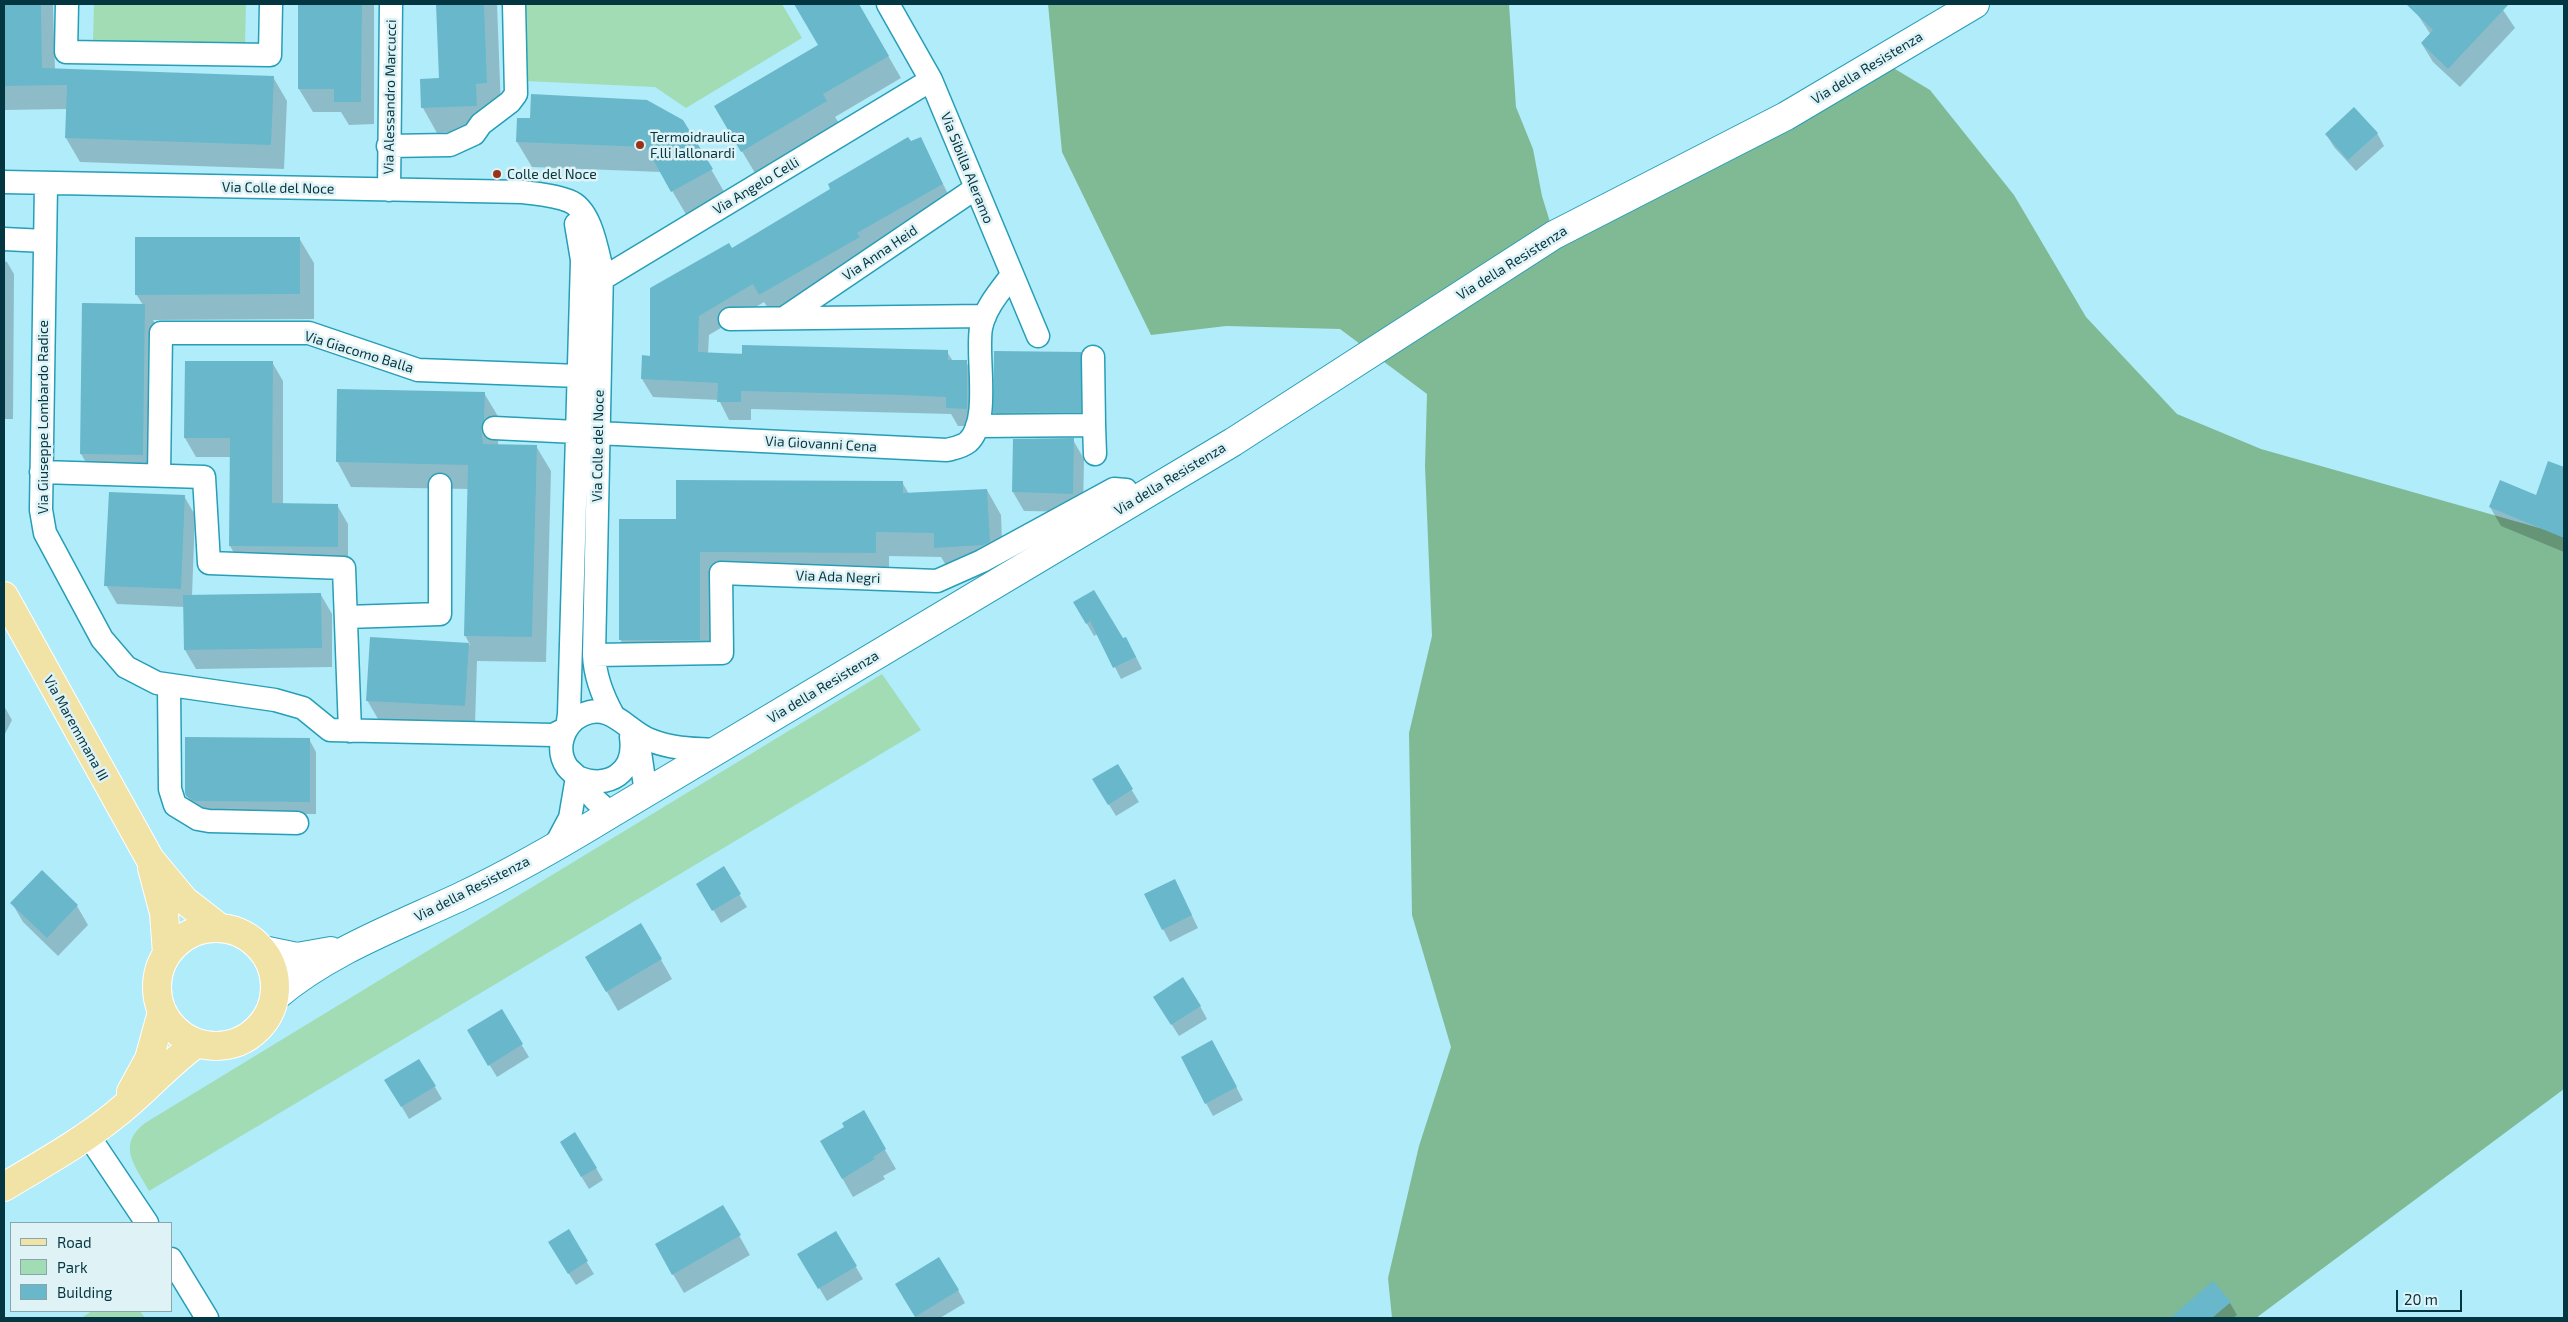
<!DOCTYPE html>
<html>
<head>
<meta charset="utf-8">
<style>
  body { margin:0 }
  #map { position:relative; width:2568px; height:1322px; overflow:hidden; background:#b1ecfb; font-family:"Exo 2",sans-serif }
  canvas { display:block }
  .frame { position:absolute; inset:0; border:5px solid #033640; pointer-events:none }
  .legend { position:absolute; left:10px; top:1222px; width:162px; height:90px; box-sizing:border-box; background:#dff2f6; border:1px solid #87a7ad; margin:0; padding:6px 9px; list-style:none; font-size:15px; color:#033640 }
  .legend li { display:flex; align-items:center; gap:10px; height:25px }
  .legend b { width:25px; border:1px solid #87a7ad }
  .scale { position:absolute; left:2396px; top:1290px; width:66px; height:22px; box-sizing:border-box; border:2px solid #033640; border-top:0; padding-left:6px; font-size:15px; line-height:18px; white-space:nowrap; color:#033640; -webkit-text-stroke:4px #dff2f6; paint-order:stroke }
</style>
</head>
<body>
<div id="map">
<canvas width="2568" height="1322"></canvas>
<div class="frame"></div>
<ul class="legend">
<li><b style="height:6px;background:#f1e2a6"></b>Road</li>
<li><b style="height:14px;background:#a2dcb5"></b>Park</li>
<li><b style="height:14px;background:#69b7ca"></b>Building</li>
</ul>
<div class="scale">20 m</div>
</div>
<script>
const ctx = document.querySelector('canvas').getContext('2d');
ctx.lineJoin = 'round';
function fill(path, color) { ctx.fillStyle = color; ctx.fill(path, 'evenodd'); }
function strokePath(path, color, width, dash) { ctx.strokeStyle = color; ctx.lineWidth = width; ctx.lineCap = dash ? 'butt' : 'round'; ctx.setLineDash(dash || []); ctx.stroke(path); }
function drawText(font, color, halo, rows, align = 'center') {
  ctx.font = font + ' "Exo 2",sans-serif'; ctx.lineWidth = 5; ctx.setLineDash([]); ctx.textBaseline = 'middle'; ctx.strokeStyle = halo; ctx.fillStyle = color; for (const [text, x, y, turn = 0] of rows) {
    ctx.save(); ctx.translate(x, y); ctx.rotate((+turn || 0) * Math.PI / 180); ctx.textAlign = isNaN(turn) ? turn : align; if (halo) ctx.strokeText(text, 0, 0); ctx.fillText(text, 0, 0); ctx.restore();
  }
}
fill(new Path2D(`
  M 94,4 L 246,4 L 245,44 L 93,41 Z
  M 526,4 L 782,4 L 802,38 L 686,108 L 655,87 L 525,81 Z
  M 882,674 L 921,730 L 149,1191 C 135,1165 116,1146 145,1123 Z
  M 92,1311 L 140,1311 L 145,1318 L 81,1318 Z`), '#a2dcb5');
fill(new Path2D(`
  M 1048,4 L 1509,4 L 1516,107 L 1533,149 L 1542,196 L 1554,235 L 1880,60 L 1930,90 L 2014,195 L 2086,317 L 2177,414 L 2261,449 L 2564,535 L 2564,1089 L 2256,1318 L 1392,1318 L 1388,1278 L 1419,1146 L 1451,1047 L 1412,915 L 1409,733 L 1432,636 L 1425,466 L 1427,394 L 1340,329 L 1226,326 L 1151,335 L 1062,152 Z`), '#80ba94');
fill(new Path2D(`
  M 4,4 L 53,4 L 55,70 L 273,77 L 287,101 L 284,169 L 80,162 L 66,138 L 67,109 L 4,110 Z
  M 299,4 L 374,4 L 374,124 L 349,125 L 341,112 L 313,112 L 299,89 Z
  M 437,4 L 497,4 L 501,108 L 490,109 L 491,131 L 437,133 L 423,108 L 440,79 Z
  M 796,4 L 858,4 L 901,78 L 835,117 L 839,123 L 755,173 L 715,106 L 819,45 Z
  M 2423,4 L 2499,4 L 2515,28 L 2460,87 L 2433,62 L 2422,44 L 2431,35 L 2416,12 Z
  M 683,121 L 726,195 L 687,216 L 661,172 L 532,167 L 517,142 Z
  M 2377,133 L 2384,146 L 2356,171 L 2334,147 L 2326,134 Z
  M 920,138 L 952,202 L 869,256 L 771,313 L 764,302 L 709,335 L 708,354 L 947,352 L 953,361 L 966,362 L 977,380 L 977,426 L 958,426 L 951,414 L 751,409 L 751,420 L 729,420 L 719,400 L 653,397 L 642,379 L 651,357 L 731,249 Z
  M 299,238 L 314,263 L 314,319 L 153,320 L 159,331 L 157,480 L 96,479 L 81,454 L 143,305 L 136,294 Z
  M 4,261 L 7,262 L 14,274 L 13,419 L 4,419 Z
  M 1080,353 L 1091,372 L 1091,431 L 1006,431 L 995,412 Z
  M 272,362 L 283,381 L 283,505 L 337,505 L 348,524 L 348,565 L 241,565 L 230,546 L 231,457 L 196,457 L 185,438 Z
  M 484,393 L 499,418 L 498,445 L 536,446 L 551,471 L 546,662 L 477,661 L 475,725 L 378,719 L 367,700 L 371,639 L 470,645 L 465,635 L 469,489 L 351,487 L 337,461 Z
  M 1014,440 L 1073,440 L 1084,459 L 1083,512 L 1024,511 L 1013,492 Z
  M 2548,463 L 2564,468 L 2564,552 L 2501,526 L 2490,507 L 2536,497 Z
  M 902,482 L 909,494 L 987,490 L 1001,515 L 1003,567 L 998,570 L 950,572 L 941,557 L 889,556 L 889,577 L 714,577 L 714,664 L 634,664 L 620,639 L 677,520 Z
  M 184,496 L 195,515 L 192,596 L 321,595 L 332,614 L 332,667 L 196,669 L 185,650 L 185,607 L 117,604 L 106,585 Z
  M 1075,603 L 1122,640 L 1133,651 L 1142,669 L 1121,679 L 1098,634 L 1094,636 Z
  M 4,706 L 12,720 L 4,736 Z
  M 309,739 L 316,752 L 316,814 L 202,814 L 195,809 L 187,796 Z
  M 1117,766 L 1139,802 L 1116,816 L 1094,780 Z
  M 723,868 L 747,907 L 721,923 L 698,884 Z
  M 1181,893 L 1198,928 L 1170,942 L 1163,929 Z
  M 12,903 L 77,906 L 88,925 L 58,956 L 23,922 Z
  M 641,925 L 672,979 L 618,1011 L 587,957 Z
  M 1200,1006 L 1207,1019 L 1179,1036 L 1162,1009 Z
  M 501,1011 L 529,1057 L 497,1077 L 476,1043 Z
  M 1219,1054 L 1243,1100 L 1213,1116 L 1206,1103 Z
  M 419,1060 L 442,1099 L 409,1119 L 386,1080 Z
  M 863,1112 L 896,1169 L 883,1176 L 885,1179 L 853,1197 L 821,1141 L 846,1127 Z
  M 568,1155 L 596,1168 L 603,1180 L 589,1189 Z
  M 723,1207 L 750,1255 L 684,1293 L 656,1245 Z
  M 568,1231 L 594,1274 L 576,1285 L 557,1255 Z
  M 836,1233 L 863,1279 L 827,1301 L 799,1254 Z
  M 958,1290 L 965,1303 L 940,1318 L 917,1318 L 903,1297 Z
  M 2230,1303 L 2237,1315 L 2233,1318 L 2183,1318 L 2179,1312 Z`), '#0003');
fill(new Path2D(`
  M 4,4 L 41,4 L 42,68 L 274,76 L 271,145 L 65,138 L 67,85 L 4,86 Z
  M 298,4 L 362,4 L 361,102 L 334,102 L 334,89 L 298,89 Z
  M 436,4 L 484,4 L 487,83 L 476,84 L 477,106 L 421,108 L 420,79 L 439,78 Z
  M 794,4 L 859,4 L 889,56 L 823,94 L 827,101 L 741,152 L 714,106 L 818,45 Z
  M 2406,4 L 2509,4 L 2448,69 L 2421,43 L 2433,30 Z
  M 531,94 L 647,100 L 683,120 L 713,169 L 671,192 L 646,147 L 516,142 L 517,118 L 530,118 Z
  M 2354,107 L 2378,133 L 2348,160 L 2325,134 Z
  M 908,137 L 911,141 L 921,137 L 943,184 L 857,233 L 860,237 L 759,295 L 753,284 L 699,316 L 698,352 L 742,354 L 742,345 L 948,350 L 948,360 L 967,360 L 967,409 L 946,408 L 946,397 L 902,395 L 741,391 L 741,402 L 717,402 L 718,383 L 641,379 L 642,355 L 650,356 L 650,288 L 729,243 L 732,248 L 830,189 L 828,184 Z
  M 135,237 L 300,237 L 300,294 L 135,295 Z
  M 82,303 L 145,304 L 143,455 L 80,454 Z
  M 994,351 L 1081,352 L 1081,412 L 993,413 Z
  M 185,361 L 273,361 L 272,503 L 338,504 L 338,547 L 229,546 L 230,438 L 184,438 Z
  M 337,389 L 485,392 L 484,420 L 481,428 L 483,444 L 537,445 L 532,637 L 464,636 L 468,465 L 336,462 Z
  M 1074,438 L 1073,494 L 1012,492 L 1013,439 Z
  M 2548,461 L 2564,467 L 2564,538 L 2489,507 L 2500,480 L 2536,495 Z
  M 676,480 L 903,481 L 903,493 L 987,489 L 990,542 L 983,545 L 934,548 L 934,533 L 876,532 L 876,553 L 700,552 L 700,640 L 619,640 L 619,519 L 676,519 Z
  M 109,492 L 185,495 L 181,589 L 104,586 Z
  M 1094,590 L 1123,638 L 1126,637 L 1136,657 L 1113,668 L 1090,621 L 1086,624 L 1073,602 Z
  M 321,593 L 322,648 L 184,650 L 183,595 Z
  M 370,637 L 469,643 L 465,706 L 366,701 Z
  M 185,737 L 310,738 L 310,802 L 194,801 L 186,796 L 185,793 Z
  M 1118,764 L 1133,789 L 1108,805 L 1092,779 Z
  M 724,866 L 741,894 L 712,911 L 696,884 Z
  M 42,870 L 78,905 L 47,938 L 10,903 Z
  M 1175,879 L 1192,915 L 1162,930 L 1144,894 Z
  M 641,923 L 662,959 L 606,992 L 585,957 Z
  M 1183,977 L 1201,1006 L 1171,1025 L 1153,997 Z
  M 502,1009 L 523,1044 L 488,1066 L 467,1030 Z
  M 1212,1040 L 1237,1087 L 1205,1104 L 1181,1057 Z
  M 419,1059 L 436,1086 L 401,1107 L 384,1080 Z
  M 864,1110 L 886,1149 L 873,1157 L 875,1159 L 842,1179 L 820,1141 L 844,1127 L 842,1123 Z
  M 575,1132 L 597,1168 L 581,1177 L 560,1142 Z
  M 723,1205 L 741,1235 L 672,1275 L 655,1244 Z
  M 569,1229 L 588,1261 L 568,1274 L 548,1242 Z
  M 836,1231 L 857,1266 L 818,1289 L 797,1254 Z
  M 939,1257 L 959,1290 L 915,1317 L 895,1284 Z
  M 2213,1281 L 2231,1302 L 2212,1318 L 2170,1318 Z`), '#69b7ca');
const street = new Path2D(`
  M 67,4 L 66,52 L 270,55 L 271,4
  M 888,4 L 931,80 L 1038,336
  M 388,146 L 450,145 L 474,134 L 481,124 L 510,102 L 516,94 L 514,4
  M 4,182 L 523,192 C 538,194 555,195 569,201 C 591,209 597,250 602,270 L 594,655 C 595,677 602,695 613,715
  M 46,184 L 41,510 L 45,533 L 102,639 L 126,667 L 157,683 L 275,700 L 303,708 L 330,730 L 553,735 L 567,728
  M 389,190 L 391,4
  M 4,239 L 45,241
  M 592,285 L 931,80
  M 784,318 L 976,188
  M 730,319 L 985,316
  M 1094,425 L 1095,454
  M 977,426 L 1094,425 L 1093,357
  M 494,428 L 947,450 C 954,448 962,447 968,442 C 991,421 976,357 981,328 C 985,308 1000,291 1012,275
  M 41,472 L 204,477 L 209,563 L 344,568 L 350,731
  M 159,475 L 161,333 L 309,333 L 418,370 L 579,376
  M 346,617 L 440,614 L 440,485
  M 594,655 L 722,653 L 721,573 L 937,581 L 982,561 L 1114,489 L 1126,490 L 1133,502
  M 169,685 L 170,789 L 175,805 L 198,819 L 209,821 L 297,823
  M 567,728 L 569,714 L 582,260 L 576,224
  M 633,740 L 640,752 L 646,793
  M 577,777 C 609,790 636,772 631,737
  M 612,813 C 594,802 590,793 578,778 C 575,774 570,771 567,767 C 555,749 563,724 582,715 C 610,701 627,731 650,740 C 672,749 694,749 718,750
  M 554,848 L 570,818 L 577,777
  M 88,1135 L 147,1223
  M 171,1259 L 207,1318`);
const secondary = new Path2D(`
  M 263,950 L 297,957 L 331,951
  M 275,997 C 329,951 398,926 462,896 C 513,872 563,843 612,813 L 1233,442 L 1554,235 L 1786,116 L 1975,4`);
const primary = new Path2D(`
  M 4,596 L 150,859 L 184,900 L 220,928
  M 152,868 L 164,913 L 167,954
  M157 987a59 59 0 1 1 118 0a59 59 0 1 1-118 0Z
  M 131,1092 L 149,1059 L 162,1012
  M 4,1187 C 42,1164 82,1142 116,1114 C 144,1092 168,1064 197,1043`);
strokePath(street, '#269eb6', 25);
strokePath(secondary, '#269eb6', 30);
strokePath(primary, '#fff', 30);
strokePath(street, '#fff', 22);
strokePath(secondary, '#fff', 28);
strokePath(primary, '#f1e2a6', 28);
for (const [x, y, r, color] of [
  [640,145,5,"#9a3218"],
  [497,174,5,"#9a3218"]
]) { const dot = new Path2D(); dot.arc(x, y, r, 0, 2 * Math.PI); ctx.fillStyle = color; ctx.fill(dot); strokePath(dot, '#dff2f6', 2); }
drawText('14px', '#033640', '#dff2f6', [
  ["Via della Resistenza",1867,68,-31],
  ["Via Alessandro Marcucci",390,97,-89],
  ["Via Sibilla Aleramo",967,168,68],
  ["Via Angelo Celli",756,186,-31],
  ["Via Colle del Noce",278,188,1],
  ["Via Anna Heid",880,253,-34],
  ["Via della Resistenza",1512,263,-32],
  ["Via Giacomo Balla",359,352,17],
  ["Via Giuseppe Lombardo Radice",43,417,-90],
  ["Via Giovanni Cena",821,444,3],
  ["Via Colle del Noce",598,446,-89],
  ["Via della Resistenza",1170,479,-31],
  ["Via Ada Negri",838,577,2],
  ["Via della Resistenza",823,687,-31],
  ["Via Maremmana III",76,728,61],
  ["Via della Resistenza",472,889,-27]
]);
drawText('14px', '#033640', '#dff2f6', [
  ["Termoidraulica",650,137],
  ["F.lli Iallonardi",650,153],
  ["Colle del Noce",507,174]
], 'left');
</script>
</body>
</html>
